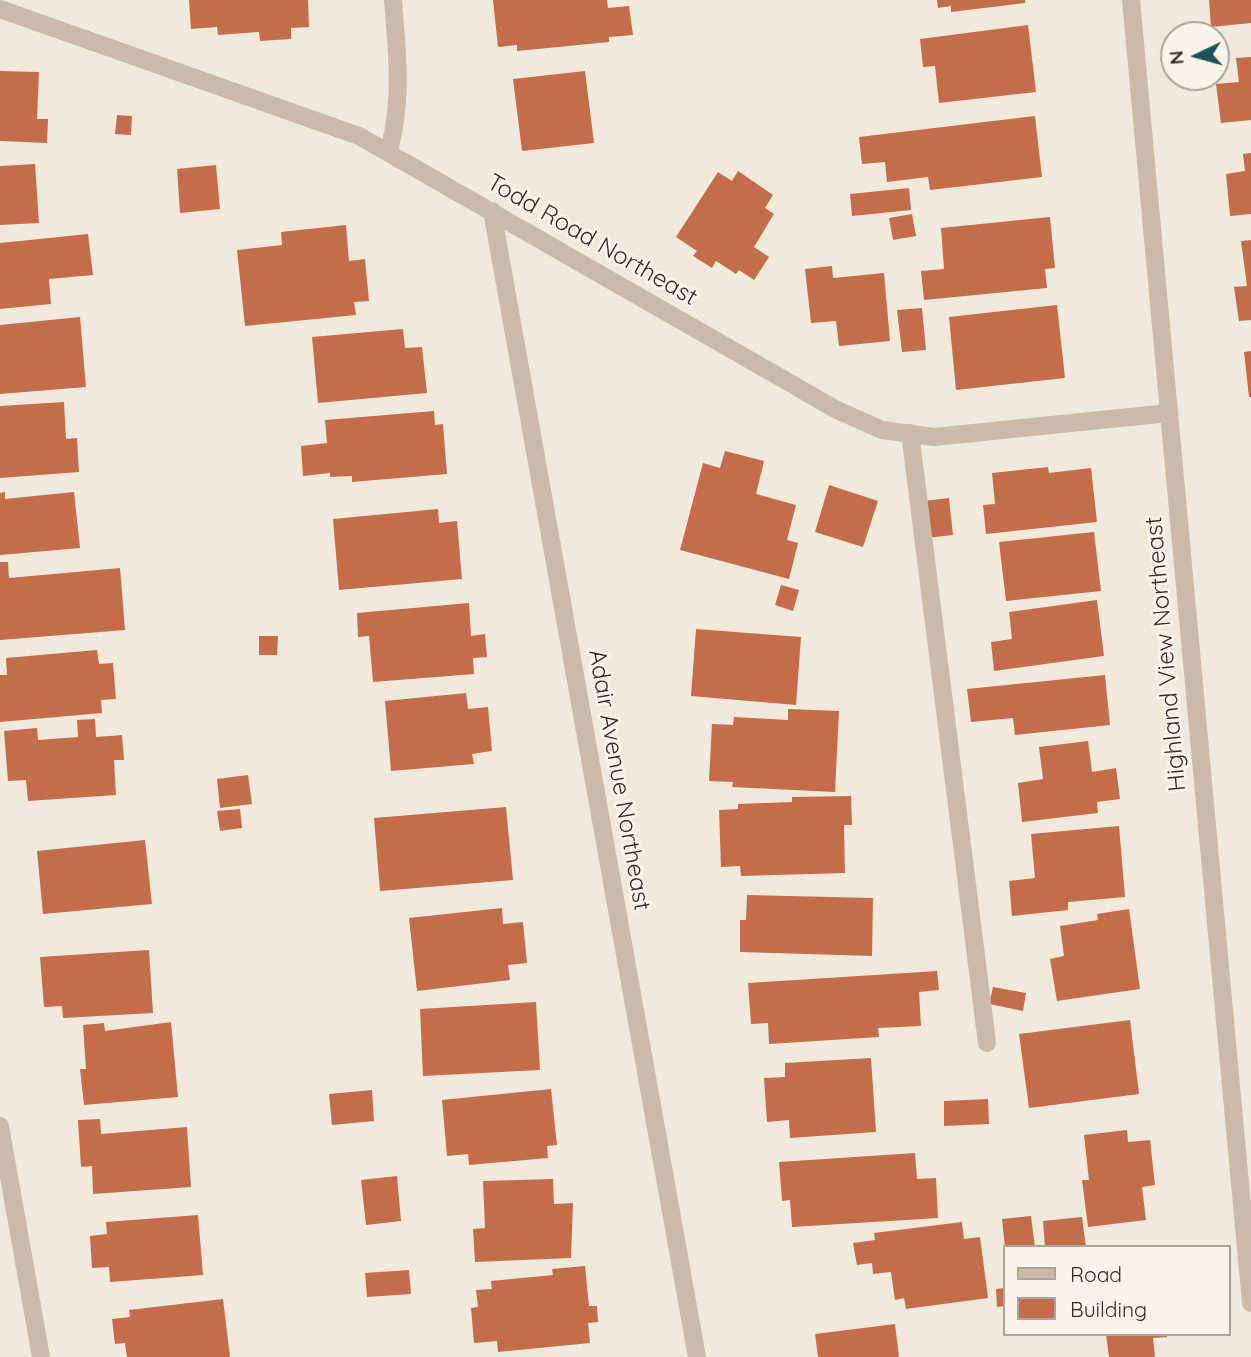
<!DOCTYPE html>
<html>
<head>
<meta charset="utf-8">
<style>
  body { margin:0 }
  #map { position:relative; width:1251px; height:1357px; overflow:hidden; background:#f2e9dd; font-family:Quicksand,sans-serif }
  canvas { display:block }
  .legend { position:absolute; left:1003px; top:1245px; width:228px; height:91px; box-sizing:border-box; background:#faf3ea; border:2px solid #aca49d; margin:0; padding:9px 12px; list-style:none; font-size:21px; color:#382e29 }
  .legend li { display:flex; align-items:center; gap:14px; height:35px }
  .legend b { width:35px; border:2px solid #aca49d }
  .north { position:absolute; left:1160px; top:21px; width:70px; height:70px; box-sizing:border-box; background:#faf3ea; border:2px solid #aca49d; border-radius:50%; rotate:265deg; font-size:19px; font-weight:700; line-height:28px; text-align:center; color:#382e29 }
  .north::after { content:''; display:block; margin:auto; width:24px; height:32px; background:#1f5259; clip-path:polygon(50% 0,100% 100%,50% 72%,0 100%) }
</style>
</head>
<body>
<div id="map">
<canvas width="1251" height="1357"></canvas>
<ul class="legend">
<li><b style="height:9px;background:#cabaa9"></b>Road</li>
<li><b style="height:19px;background:#c46d4a"></b>Building</li>
</ul>
<div class="north">N</div>
</div>
<script>
const ctx = document.querySelector('canvas').getContext('2d');
ctx.lineJoin = 'round';
function fill(path, color) { ctx.fillStyle = color; ctx.fill(path, 'evenodd'); }
function strokePath(path, color, width, dash) { ctx.strokeStyle = color; ctx.lineWidth = width; ctx.lineCap = dash ? 'butt' : 'round'; ctx.setLineDash(dash || []); ctx.stroke(path); }
function drawText(font, color, halo, rows, align = 'center') {
  ctx.font = font + ' Quicksand,sans-serif'; ctx.lineWidth = 6; ctx.setLineDash([]); ctx.textBaseline = 'middle'; ctx.strokeStyle = halo; ctx.fillStyle = color; for (const [text, x, y, turn = 0] of rows) {
    ctx.save(); ctx.translate(x, y); ctx.rotate((+turn || 0) * Math.PI / 180); ctx.textAlign = isNaN(turn) ? turn : align; if (halo) ctx.strokeText(text, 0, 0); ctx.fillText(text, 0, 0); ctx.restore();
  }
}
fill(new Path2D(`
  M 189,0 L 308,0 L 309,27 L 291,28 L 291,39 L 260,41 L 259,32 L 218,35 L 217,27 L 191,29 Z
  M 493,0 L 607,0 L 608,8 L 629,6 L 633,35 L 609,37 L 609,42 L 517,51 L 517,45 L 498,47 Z
  M 937,0 L 1025,0 L 1025,3 L 951,12 L 951,6 L 938,8 Z
  M 1209,0 L 1251,0 L 1251,23 L 1211,27 Z
  M 1028,25 L 1036,92 L 939,103 L 935,66 L 923,67 L 920,39 Z
  M 1251,57 L 1251,120 L 1221,123 L 1216,84 L 1239,82 L 1236,58 Z
  M 0,71 L 39,72 L 37,119 L 48,119 L 47,143 L 0,141 Z
  M 585,71 L 594,143 L 522,151 L 513,79 Z
  M 117,115 L 132,116 L 131,135 L 115,134 Z
  M 1035,116 L 1042,177 L 930,190 L 928,177 L 887,182 L 885,162 L 862,164 L 859,137 Z
  M 1251,153 L 1251,214 L 1230,216 L 1226,174 L 1245,171 L 1243,154 Z
  M 35,164 L 39,223 L 0,225 L 0,166 Z
  M 216,165 L 220,209 L 180,213 L 177,169 Z
  M 738,171 L 773,195 L 765,208 L 774,214 L 754,247 L 769,257 L 754,280 L 739,270 L 736,274 L 716,261 L 712,268 L 693,256 L 697,251 L 676,237 L 718,172 L 732,181 Z
  M 909,188 L 911,210 L 852,216 L 850,194 Z
  M 912,214 L 916,236 L 893,240 L 889,218 Z
  M 1050,217 L 1055,268 L 1045,269 L 1047,288 L 924,300 L 921,271 L 944,269 L 941,228 Z
  M 346,225 L 349,261 L 365,259 L 369,301 L 354,302 L 356,315 L 245,326 L 237,250 L 282,245 L 281,232 Z
  M 88,234 L 93,275 L 49,279 L 51,304 L 0,309 L 0,243 Z
  M 1251,240 L 1251,320 L 1239,321 L 1234,287 L 1247,286 L 1241,241 Z
  M 832,266 L 833,278 L 884,273 L 890,341 L 839,346 L 836,321 L 811,323 L 805,269 Z
  M 1057,305 L 1065,378 L 956,390 L 949,317 Z
  M 922,308 L 926,350 L 902,352 L 897,310 Z
  M 80,317 L 86,387 L 0,394 L 0,325 Z
  M 403,329 L 405,348 L 422,347 L 427,393 L 318,403 L 312,337 Z
  M 1251,351 L 1251,397 L 1249,397 L 1244,352 Z
  M 64,402 L 66,439 L 77,438 L 79,472 L 0,478 L 0,406 Z
  M 434,411 L 435,425 L 443,424 L 447,474 L 352,482 L 352,476 L 330,477 L 330,473 L 303,476 L 301,446 L 327,443 L 325,420 Z
  M 725,451 L 764,461 L 756,494 L 796,505 L 787,540 L 798,543 L 789,579 L 680,550 L 703,463 L 720,468 Z
  M 1048,467 L 1049,473 L 1091,468 L 1097,522 L 986,534 L 983,505 L 995,504 L 992,473 Z
  M 829,485 L 878,501 L 863,547 L 815,532 Z
  M 5,492 L 5,499 L 74,492 L 80,548 L 0,555 L 0,493 Z
  M 949,498 L 953,535 L 926,538 L 923,501 Z
  M 438,509 L 439,523 L 457,521 L 462,579 L 339,590 L 333,519 Z
  M 1094,532 L 1101,591 L 1006,601 L 999,542 Z
  M 0,562 L 8,562 L 9,578 L 120,568 L 125,630 L 0,640 Z
  M 781,585 L 799,590 L 793,611 L 775,605 Z
  M 1097,600 L 1104,656 L 994,671 L 991,642 L 1012,639 L 1009,612 Z
  M 469,603 L 471,636 L 485,634 L 487,657 L 473,658 L 474,674 L 373,682 L 369,636 L 358,637 L 357,613 Z
  M 696,629 L 801,637 L 796,705 L 691,696 Z
  M 259,636 L 278,636 L 277,655 L 259,655 Z
  M 97,650 L 99,664 L 113,663 L 116,699 L 101,700 L 102,713 L 0,722 L 0,675 L 7,675 L 6,658 Z
  M 1105,675 L 1110,725 L 1015,735 L 1013,718 L 971,722 L 967,689 Z
  M 466,693 L 468,709 L 488,707 L 492,751 L 472,754 L 474,764 L 391,771 L 385,701 Z
  M 788,709 L 839,711 L 835,792 L 732,787 L 733,782 L 709,781 L 712,724 L 733,725 L 734,717 L 788,720 Z
  M 95,719 L 96,737 L 122,735 L 124,760 L 114,760 L 116,795 L 28,801 L 26,780 L 8,781 L 4,731 L 37,728 L 38,740 L 78,737 L 77,720 Z
  M 1088,741 L 1092,772 L 1116,768 L 1120,799 L 1097,802 L 1098,813 L 1022,822 L 1018,783 L 1043,779 L 1039,747 Z
  M 248,775 L 252,804 L 220,808 L 217,779 Z
  M 851,796 L 852,825 L 844,825 L 845,873 L 741,876 L 740,866 L 721,867 L 719,810 L 738,809 L 738,804 L 792,802 L 792,797 Z
  M 506,807 L 513,880 L 380,891 L 374,818 Z
  M 240,809 L 242,828 L 220,831 L 217,811 Z
  M 1119,826 L 1125,897 L 1068,902 L 1068,910 L 1012,916 L 1009,881 L 1035,878 L 1031,834 Z
  M 145,840 L 152,904 L 43,914 L 37,851 Z
  M 747,895 L 873,898 L 872,956 L 740,952 L 740,920 L 746,920 Z
  M 502,908 L 503,924 L 523,922 L 527,963 L 508,965 L 510,980 L 417,991 L 409,918 Z
  M 1129,909 L 1140,989 L 1057,1001 L 1050,959 L 1064,956 L 1060,926 L 1098,920 L 1097,914 Z
  M 149,950 L 153,1013 L 63,1018 L 62,1006 L 44,1007 L 40,957 Z
  M 937,971 L 939,990 L 919,992 L 921,1026 L 878,1028 L 879,1037 L 769,1044 L 768,1023 L 751,1024 L 748,983 Z
  M 993,987 L 1026,993 L 1023,1011 L 989,1004 Z
  M 536,1002 L 540,1070 L 423,1076 L 420,1009 Z
  M 1130,1020 L 1139,1094 L 1029,1108 L 1019,1034 Z
  M 171,1022 L 178,1097 L 84,1105 L 80,1069 L 86,1069 L 83,1025 L 104,1023 L 105,1031 Z
  M 871,1058 L 876,1132 L 790,1138 L 789,1120 L 767,1122 L 764,1078 L 785,1077 L 785,1063 Z
  M 551,1089 L 557,1145 L 547,1146 L 548,1158 L 469,1165 L 468,1154 L 447,1156 L 442,1100 Z
  M 372,1090 L 374,1121 L 332,1125 L 329,1094 Z
  M 988,1099 L 989,1124 L 944,1126 L 944,1101 Z
  M 100,1119 L 101,1134 L 187,1127 L 191,1187 L 93,1194 L 92,1166 L 81,1167 L 78,1120 Z
  M 1127,1130 L 1128,1142 L 1150,1140 L 1155,1185 L 1142,1187 L 1146,1220 L 1088,1227 L 1082,1180 L 1089,1180 L 1084,1135 Z
  M 915,1153 L 917,1179 L 936,1178 L 938,1218 L 792,1227 L 790,1200 L 782,1201 L 779,1162 Z
  M 397,1176 L 401,1221 L 366,1225 L 361,1180 Z
  M 553,1179 L 554,1204 L 573,1203 L 571,1258 L 475,1262 L 473,1229 L 485,1228 L 483,1181 Z
  M 198,1215 L 203,1275 L 110,1282 L 109,1267 L 92,1268 L 90,1236 L 107,1234 L 106,1222 Z
  M 1031,1216 L 1035,1247 L 1005,1247 L 1002,1219 Z
  M 1082,1217 L 1086,1247 L 1045,1247 L 1043,1221 Z
  M 962,1222 L 964,1239 L 980,1237 L 988,1298 L 906,1309 L 904,1298 L 895,1300 L 891,1272 L 873,1274 L 872,1263 L 857,1265 L 853,1243 L 875,1240 L 874,1233 Z
  M 585,1266 L 589,1306 L 597,1306 L 598,1322 L 588,1323 L 590,1343 L 498,1352 L 497,1341 L 474,1343 L 471,1308 L 478,1307 L 476,1290 L 492,1289 L 491,1281 L 553,1275 L 552,1269 Z
  M 409,1270 L 411,1294 L 367,1297 L 365,1273 Z
  M 1004,1288 L 1004,1306 L 997,1307 L 996,1289 Z
  M 223,1299 L 230,1357 L 127,1357 L 125,1343 L 115,1344 L 112,1319 L 130,1317 L 129,1310 Z
  M 895,1324 L 899,1357 L 818,1357 L 815,1334 Z
  M 1106,1334 L 1167,1334 L 1167,1337 L 1153,1338 L 1155,1357 L 1109,1357 Z`), '#c46d4a');
strokePath(new Path2D(`
  M 1131,0 L 1251,1303
  M 0,9 L 359,136 L 837,410 L 882,430 L 934,437 L 1169,413
  M 389,150 C 403,100 397,51 393,0
  M 492,211 L 697,1357
  M 910,433 L 987,1043
  M 0,1126 L 41,1357`), '#cabaa9', 18);
drawText('24px', '#382e29', '#faf3ea', [
  ["Todd Road Northeast",592,240,30],
  ["Highland View Northeast",1166,654,-95],
  ["Adair Avenue Northeast",619,780,80]
]);
</script>
</body>
</html>
